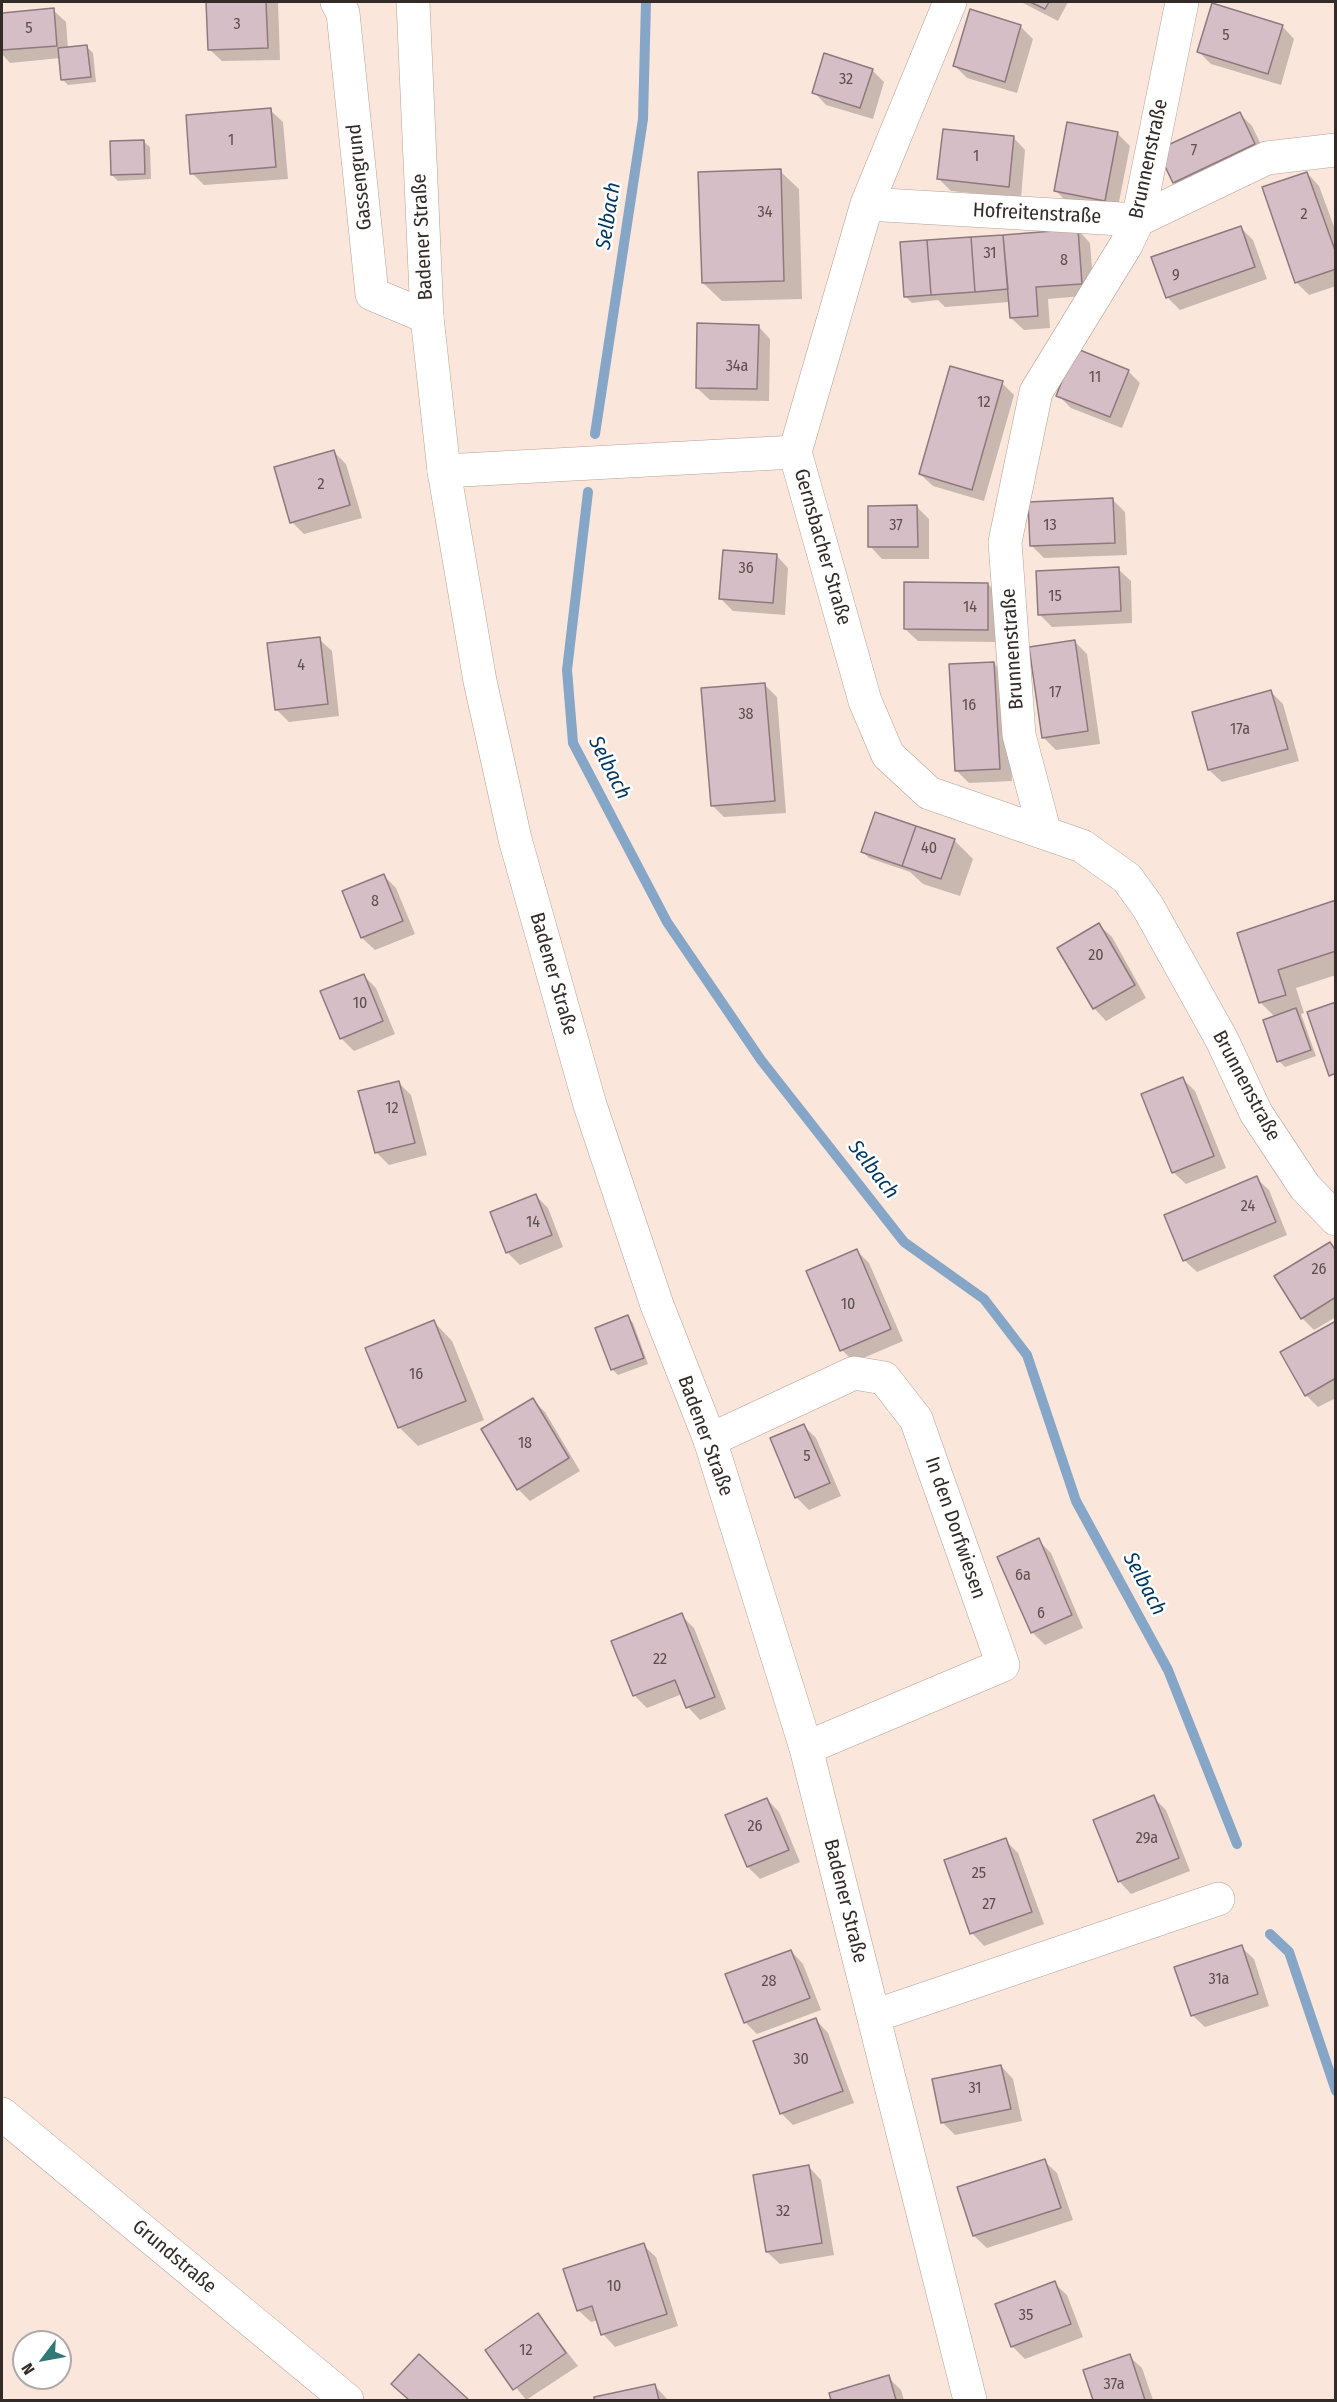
<!DOCTYPE html>
<html>
<head>
<meta charset="utf-8">
<style>
  body { margin:0 }
  #map { position:relative; width:1337px; height:2402px; overflow:hidden; background:#fbe6db; font-family:"Fira Sans Condensed",sans-serif }
  canvas { display:block }
  .frame { position:absolute; inset:0; border:3px solid #332b27; pointer-events:none }
  .north { position:absolute; left:12px; top:2330px; width:60px; height:60px; box-sizing:border-box; background:#fff; border:2px solid #adaaa9; border-radius:50%; rotate:238deg; font-size:16px; font-weight:700; line-height:24px; text-align:center; color:#332b27 }
  .north::after { content:''; display:block; margin:auto; width:21px; height:27px; background:#307977; clip-path:polygon(50% 0,100% 100%,50% 72%,0 100%) }
</style>
</head>
<body>
<div id="map">
<canvas width="1337" height="2402"></canvas>
<div class="frame"></div>
<div class="north">N</div>
</div>
<script>
const ctx = document.querySelector('canvas').getContext('2d');
ctx.lineJoin = 'round';
function fill(path, color) { ctx.fillStyle = color; ctx.fill(path, 'evenodd'); }
function strokePath(path, color, width, dash) { ctx.strokeStyle = color; ctx.lineWidth = width; ctx.lineCap = dash ? 'butt' : 'round'; ctx.setLineDash(dash || []); ctx.stroke(path); }
function drawText(font, color, halo, rows, align = 'center') {
  ctx.font = font + ' "Fira Sans Condensed",sans-serif'; ctx.lineWidth = 5; ctx.setLineDash([]); ctx.textBaseline = 'middle'; ctx.strokeStyle = halo; ctx.fillStyle = color; for (const [text, x, y, turn = 0] of rows) {
    ctx.save(); ctx.translate(x, y); ctx.rotate((+turn || 0) * Math.PI / 180); ctx.textAlign = isNaN(turn) ? turn : align; if (halo) ctx.strokeText(text, 0, 0); ctx.fillText(text, 0, 0); ctx.restore();
  }
}
fill(new Path2D(`
  M 207,2 L 278,2 L 280,60 L 222,61 L 209,49 Z
  M 1021,2 L 1068,2 L 1058,21 Z
  M 53,10 L 66,22 L 68,49 L 87,47 L 93,53 L 96,82 L 68,85 L 62,79 L 60,58 L 10,63 L 2,54 L 2,14 Z
  M 1020,26 L 1033,39 L 1017,93 L 967,78 L 955,66 Z
  M 1282,26 L 1294,39 L 1281,85 L 1211,64 L 1199,52 Z
  M 872,70 L 884,82 L 873,119 L 826,105 L 814,92 Z
  M 270,110 L 283,122 L 288,179 L 204,185 L 192,173 Z
  M 1240,114 L 1252,126 L 1267,157 L 1186,194 L 1174,182 Z
  M 1117,133 L 1130,146 L 1117,212 L 1068,203 L 1055,190 Z
  M 1013,137 L 1025,150 L 1021,198 L 951,191 L 939,179 Z
  M 144,142 L 150,147 L 151,179 L 118,181 L 112,175 Z
  M 780,171 L 799,189 L 802,299 L 722,301 L 703,283 Z
  M 1307,173 L 1319,186 L 1336,232 L 1336,286 L 1309,295 L 1297,283 L 1264,188 Z
  M 1241,228 L 1253,240 L 1267,279 L 1180,310 L 1167,297 Z
  M 1078,230 L 1090,243 L 1094,295 L 1048,299 L 1050,328 L 1024,330 L 1011,318 L 1010,302 L 945,307 L 938,300 L 912,303 L 906,297 Z
  M 758,326 L 770,339 L 769,401 L 710,400 L 697,388 Z
  M 1128,371 L 1140,383 L 1122,428 L 1071,408 L 1058,395 Z
  M 1002,383 L 1014,395 L 984,501 L 933,486 L 920,474 Z
  M 334,452 L 346,464 L 362,518 L 304,534 L 292,522 Z
  M 1113,500 L 1125,512 L 1127,555 L 1044,558 L 1032,546 Z
  M 917,507 L 929,519 L 929,559 L 882,559 L 870,546 Z
  M 776,555 L 788,568 L 785,615 L 733,611 L 721,599 Z
  M 1118,569 L 1131,581 L 1132,623 L 1052,627 L 1039,614 Z
  M 988,584 L 1000,597 L 1000,642 L 918,641 L 905,629 Z
  M 319,639 L 332,651 L 339,716 L 289,722 L 276,709 Z
  M 1075,642 L 1087,654 L 1100,744 L 1056,750 L 1043,737 Z
  M 994,663 L 1006,676 L 1012,781 L 969,783 L 957,771 Z
  M 765,685 L 777,697 L 786,813 L 724,817 L 712,805 Z
  M 1271,692 L 1283,704 L 1299,761 L 1222,782 L 1209,770 L 1194,713 Z
  M 954,840 L 973,859 L 960,896 L 923,884 L 910,872 L 869,858 L 863,852 Z
  M 384,876 L 396,888 L 415,934 L 375,950 L 362,938 L 344,892 Z
  M 1336,902 L 1336,975 L 1296,988 L 1304,1013 L 1301,1014 L 1316,1056 L 1285,1067 L 1279,1061 L 1275,1017 L 1261,1003 L 1239,934 Z
  M 1099,925 L 1112,937 L 1146,998 L 1106,1021 L 1094,1008 Z
  M 363,975 L 376,988 L 395,1034 L 354,1051 L 341,1038 Z
  M 1183,1079 L 1195,1091 L 1226,1168 L 1186,1184 L 1173,1172 Z
  M 399,1083 L 411,1095 L 427,1155 L 389,1165 L 376,1152 Z
  M 1256,1178 L 1269,1190 L 1287,1235 L 1197,1272 L 1184,1260 Z
  M 536,1196 L 548,1208 L 563,1247 L 520,1265 L 507,1252 Z
  M 1329,1244 L 1336,1250 L 1336,1317 L 1314,1330 L 1302,1318 Z
  M 856,1250 L 869,1263 L 903,1341 L 854,1362 L 842,1350 Z
  M 628,1317 L 633,1323 L 648,1364 L 618,1375 L 612,1369 Z
  M 434,1322 L 452,1341 L 484,1420 L 418,1446 L 399,1427 Z
  M 1336,1323 L 1336,1398 L 1318,1407 L 1306,1395 Z
  M 533,1400 L 545,1412 L 580,1471 L 530,1501 L 518,1489 Z
  M 804,1426 L 816,1438 L 841,1496 L 809,1510 L 796,1497 Z
  M 1038,1540 L 1051,1553 L 1083,1628 L 1045,1645 L 1032,1632 Z
  M 681,1615 L 694,1628 L 726,1709 L 700,1720 L 688,1707 L 682,1694 L 647,1708 L 634,1695 Z
  M 1153,1797 L 1166,1810 L 1190,1871 L 1131,1894 L 1119,1881 Z
  M 767,1799 L 779,1812 L 800,1862 L 760,1879 L 748,1867 Z
  M 1005,1840 L 1018,1853 L 1044,1924 L 984,1946 L 972,1933 Z
  M 1241,1947 L 1254,1959 L 1269,2006 L 1205,2027 L 1192,2015 Z
  M 791,1951 L 803,1964 L 821,2010 L 757,2034 L 745,2022 Z
  M 816,2020 L 828,2033 L 854,2103 L 793,2125 L 781,2113 Z
  M 1001,2066 L 1013,2079 L 1022,2121 L 955,2135 L 943,2123 Z
  M 1044,2161 L 1057,2173 L 1073,2220 L 987,2248 L 974,2236 L 959,2188 Z
  M 809,2167 L 821,2180 L 834,2255 L 780,2264 L 767,2252 Z
  M 643,2245 L 656,2257 L 678,2326 L 615,2347 L 603,2334 L 598,2320 L 591,2322 L 578,2310 Z
  M 1054,2283 L 1067,2295 L 1083,2337 L 1025,2359 L 1013,2347 L 997,2305 Z
  M 538,2315 L 578,2366 L 526,2400 L 487,2351 Z
  M 419,2356 L 467,2400 L 410,2400 L 394,2384 Z
  M 1129,2356 L 1142,2368 L 1153,2400 L 1095,2400 L 1085,2371 Z
  M 888,2377 L 901,2390 L 904,2400 L 832,2400 L 830,2394 Z
  M 655,2386 L 668,2400 L 596,2400 L 595,2399 Z`), '#0003');
strokePath(new Path2D(`
  M 595,434 L 643,119 L 646,2
  M 588,492 L 567,670 L 573,743 L 667,922 L 761,1060 L 904,1242 L 984,1299 L 1027,1355 L 1076,1501 L 1168,1670 L 1237,1844
  M 1270,1934 L 1289,1952 L 1336,2091`), '#86a6c8', 10);
const building = new Path2D(`
  M 206,2 L 266,2 L 268,48 L 208,50 Z
  M 1030,2 L 1049,2 L 1045,9 Z
  M 1212,3 L 1283,25 L 1268,74 L 1197,52 Z
  M 54,8 L 57,46 L 2,50 L 2,13 Z
  M 970,9 L 1021,25 L 1005,82 L 953,66 Z
  M 87,45 L 91,77 L 61,80 L 58,48 Z
  M 824,53 L 873,69 L 860,108 L 812,93 Z
  M 271,108 L 276,167 L 190,174 L 186,115 Z
  M 1240,112 L 1255,144 L 1173,183 L 1157,150 Z
  M 1067,122 L 1118,132 L 1105,201 L 1054,191 Z
  M 943,129 L 1014,136 L 1009,187 L 937,179 Z
  M 144,140 L 145,174 L 111,175 L 110,141 Z
  M 781,169 L 784,281 L 702,283 L 698,172 Z
  M 1307,172 L 1336,253 L 1336,269 L 1295,283 L 1262,187 Z
  M 1241,226 L 1255,267 L 1166,298 L 1151,257 Z
  M 1078,229 L 1082,284 L 1036,287 L 1038,316 L 1010,318 L 1003,235 Z
  M 1003,235 L 1008,289 L 975,292 L 971,237 Z
  M 971,237 L 975,292 L 931,295 L 927,240 Z
  M 927,240 L 931,295 L 904,297 L 900,242 Z
  M 697,323 L 759,325 L 757,389 L 696,388 Z
  M 1075,348 L 1129,370 L 1110,417 L 1056,396 Z
  M 950,366 L 1003,381 L 972,490 L 919,474 Z
  M 334,450 L 350,505 L 290,523 L 274,467 Z
  M 1113,498 L 1115,543 L 1030,546 L 1028,502 Z
  M 917,505 L 918,547 L 868,547 L 868,506 Z
  M 723,550 L 777,554 L 773,603 L 719,599 Z
  M 1119,567 L 1121,611 L 1038,615 L 1036,571 Z
  M 904,582 L 988,583 L 988,630 L 904,629 Z
  M 320,637 L 328,704 L 275,710 L 267,643 Z
  M 1075,640 L 1088,731 L 1042,738 L 1029,647 Z
  M 994,662 L 1000,769 L 955,771 L 949,664 Z
  M 765,683 L 775,801 L 711,806 L 701,688 Z
  M 1271,690 L 1288,749 L 1208,770 L 1192,712 Z
  M 875,812 L 916,826 L 902,866 L 861,852 Z
  M 916,826 L 955,839 L 941,879 L 902,866 Z
  M 384,874 L 403,921 L 361,938 L 342,891 Z
  M 1336,900 L 1336,951 L 1278,970 L 1286,995 L 1259,1003 L 1237,933 Z
  M 1099,923 L 1135,985 L 1093,1009 L 1057,948 Z
  M 364,974 L 383,1021 L 340,1039 L 320,991 Z
  M 1336,1002 L 1336,1073 L 1329,1076 L 1307,1012 Z
  M 1296,1008 L 1311,1050 L 1277,1062 L 1263,1020 Z
  M 1183,1077 L 1214,1156 L 1172,1173 L 1141,1094 Z
  M 399,1081 L 415,1143 L 375,1153 L 358,1091 Z
  M 1257,1176 L 1276,1222 L 1183,1261 L 1164,1215 Z
  M 536,1194 L 552,1235 L 506,1253 L 490,1212 Z
  M 1330,1242 L 1336,1251 L 1336,1297 L 1301,1319 L 1274,1276 Z
  M 857,1249 L 891,1329 L 840,1351 L 806,1271 Z
  M 628,1315 L 644,1358 L 611,1370 L 595,1328 Z
  M 434,1320 L 466,1401 L 398,1428 L 365,1348 Z
  M 1336,1321 L 1336,1378 L 1305,1396 L 1280,1352 Z
  M 533,1398 L 569,1458 L 517,1490 L 481,1429 Z
  M 804,1424 L 830,1483 L 795,1498 L 770,1438 Z
  M 1039,1538 L 1072,1615 L 1031,1633 L 997,1557 Z
  M 682,1613 L 715,1697 L 686,1708 L 675,1680 L 633,1696 L 611,1641 Z
  M 1154,1795 L 1179,1858 L 1118,1882 L 1093,1820 Z
  M 767,1798 L 789,1850 L 747,1867 L 725,1815 Z
  M 1006,1838 L 1032,1912 L 970,1934 L 944,1860 Z
  M 1242,1945 L 1258,1994 L 1191,2016 L 1174,1967 Z
  M 791,1950 L 810,1998 L 744,2023 L 725,1974 Z
  M 816,2018 L 843,2091 L 780,2114 L 753,2041 Z
  M 1001,2065 L 1011,2109 L 941,2123 L 932,2079 Z
  M 1045,2159 L 1061,2208 L 973,2236 L 957,2187 Z
  M 809,2165 L 822,2243 L 766,2252 L 753,2175 Z
  M 644,2243 L 667,2314 L 601,2335 L 592,2306 L 577,2311 L 563,2269 Z
  M 1055,2281 L 1071,2324 L 1011,2347 L 995,2304 Z
  M 538,2313 L 566,2353 L 513,2390 L 485,2350 Z
  M 419,2354 L 469,2400 L 409,2400 L 391,2384 Z
  M 1130,2354 L 1145,2400 L 1093,2400 L 1083,2370 Z
  M 889,2375 L 896,2400 L 831,2400 L 829,2393 Z
  M 655,2384 L 659,2400 L 594,2400 L 594,2397 Z`);
fill(building, '#d5bec5');
strokePath(building, '#8e797f', 1.5);
const minor = new Path2D(`
  M 337,2 L 343,13 L 372,294 L 427,317
  M 950,2 L 867,204 L 795,452 L 865,701 L 888,755 L 929,793 L 1082,846 L 1127,878 L 1148,907 L 1222,1040 L 1256,1113 L 1305,1187 L 1336,1219
  M 867,204 L 1138,220 L 1267,158 L 1336,150
  M 444,471 L 795,452
  M 1044,830 L 1019,735 L 1005,542 L 1036,392 L 1126,245 L 1138,220 L 1182,2
  M 710,1440 L 854,1373 L 884,1378 L 916,1419 L 1003,1665 L 806,1748
  M 874,2016 L 1218,1899
  M 2,2114 L 347,2400`);
const major = new Path2D(`
  M 413,2 L 427,317 L 444,471 L 480,681 L 515,839 L 590,1105 L 657,1305 L 710,1440 L 806,1748 L 970,2400`);
strokePath(minor, '#b3a096', 34);
strokePath(major, '#b3a096', 34);
strokePath(minor, '#fff', 33);
strokePath(major, '#fff', 33);
drawText('16px', '#5c504e', null, [
  ["3",237,25],
  ["5",29,29],
  ["5",1226,36],
  ["32",846,80],
  ["1",231,141],
  ["7",1194,151],
  ["1",976,157],
  ["34",765,213],
  ["2",1304,215],
  ["31",990,254],
  ["8",1064,261],
  ["9",1176,276],
  ["34a",737,367],
  ["11",1095,378],
  ["12",984,403],
  ["2",321,485],
  ["37",896,526],
  ["13",1050,526],
  ["36",746,569],
  ["15",1055,597],
  ["14",970,608],
  ["4",301,666],
  ["17",1055,693],
  ["16",969,706],
  ["38",746,715],
  ["17a",1240,730],
  ["40",929,849],
  ["8",375,902],
  ["20",1096,956],
  ["10",360,1004],
  ["12",392,1109],
  ["24",1248,1207],
  ["14",533,1223],
  ["26",1319,1270],
  ["10",848,1305],
  ["16",416,1375],
  ["18",525,1444],
  ["5",807,1457],
  ["6a",1023,1576],
  ["6",1041,1614],
  ["22",660,1660],
  ["26",755,1827],
  ["29a",1147,1839],
  ["25",979,1874],
  ["27",989,1905],
  ["31a",1219,1980],
  ["28",769,1982],
  ["30",801,2060],
  ["31",975,2089],
  ["32",783,2212],
  ["10",614,2287],
  ["35",1026,2316],
  ["12",526,2351],
  ["37a",1114,2385]
]);
drawText('20px', '#332b27', '#fff', [
  ["Brunnenstraße",1149,159,-78],
  ["Gassengrund",360,177,-96],
  ["Hofreitenstraße",1037,214,3],
  ["Badener Straße",423,237,-93],
  ["Gernsbacher Straße",822,547,74],
  ["Brunnenstraße",1013,649,-94],
  ["Badener Straße",553,974,74],
  ["Brunnenstraße",1246,1086,62],
  ["Badener Straße",705,1436,70],
  ["In den Dorfwiesen",955,1528,71],
  ["Badener Straße",845,1901,76],
  ["Grundstraße",174,2257,40]
]);
drawText('italic 21px', '#023863', '#fff', [
  ["Selbach",609,216,-81],
  ["Selbach",609,768,63],
  ["Selbach",873,1170,52],
  ["Selbach",1144,1584,62]
]);
</script>
</body>
</html>
